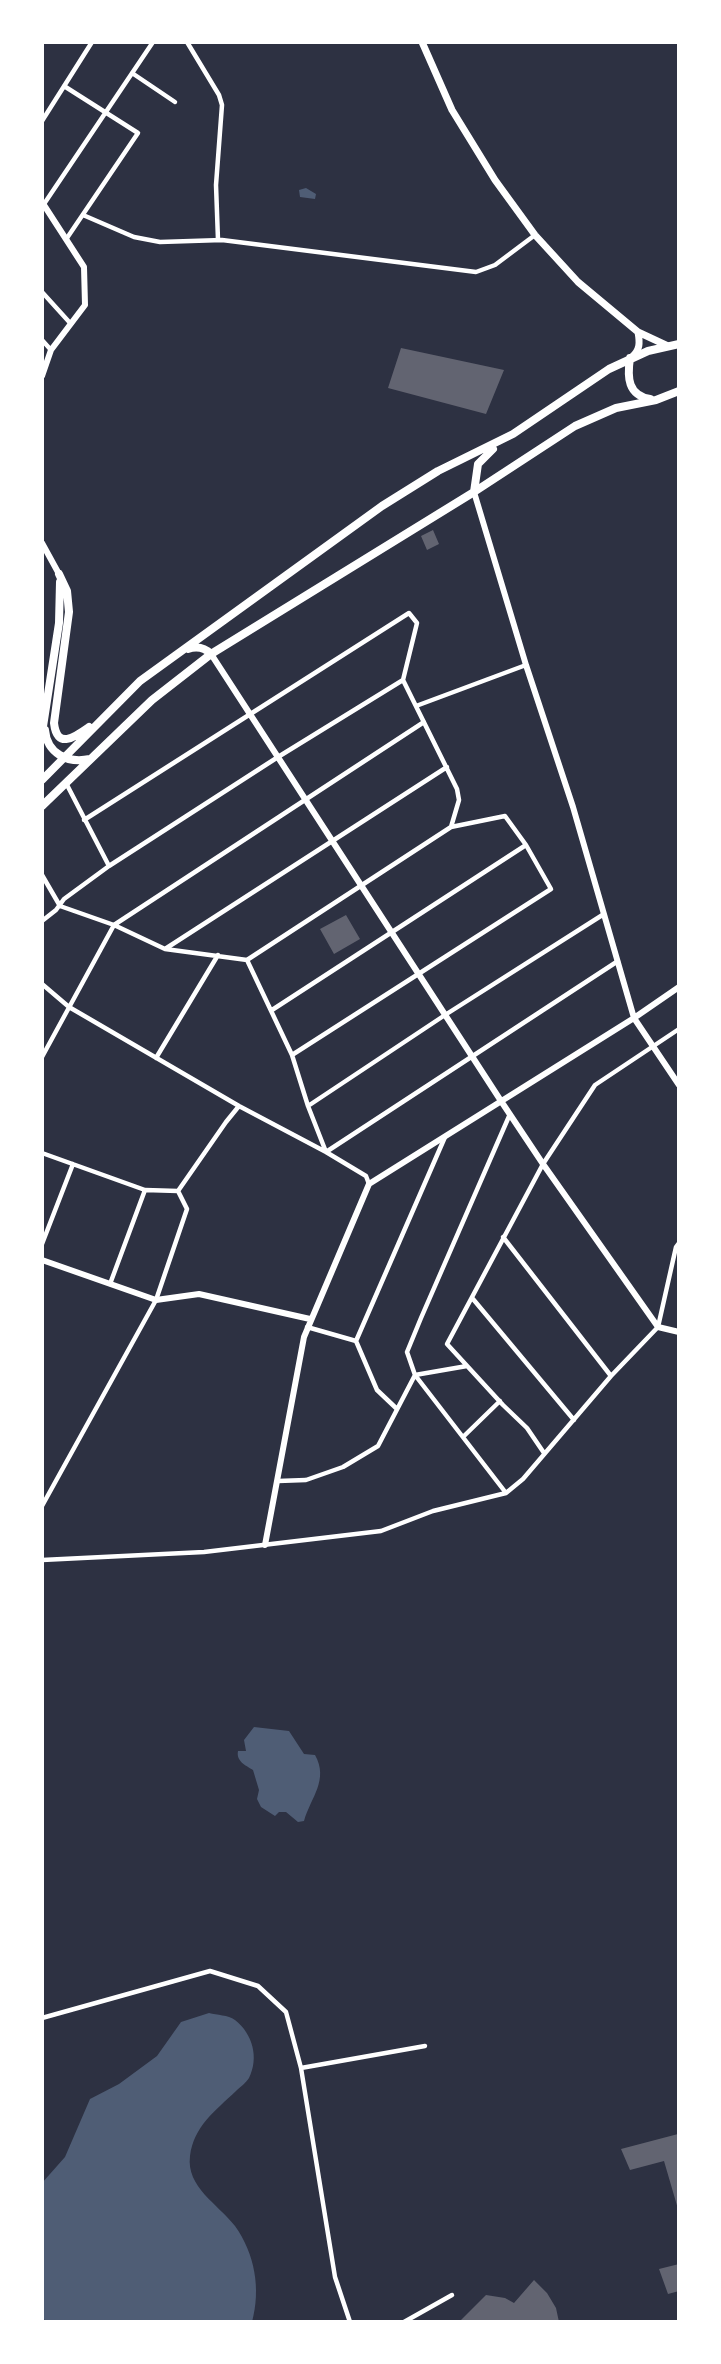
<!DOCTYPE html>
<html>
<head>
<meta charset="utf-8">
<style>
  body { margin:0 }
  #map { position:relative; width:721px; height:2364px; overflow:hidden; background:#2d3142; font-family:Ubuntu,sans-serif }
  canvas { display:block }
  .frame { position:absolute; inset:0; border:44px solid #fff; pointer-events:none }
</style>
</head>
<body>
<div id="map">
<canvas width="721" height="2364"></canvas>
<div class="frame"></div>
</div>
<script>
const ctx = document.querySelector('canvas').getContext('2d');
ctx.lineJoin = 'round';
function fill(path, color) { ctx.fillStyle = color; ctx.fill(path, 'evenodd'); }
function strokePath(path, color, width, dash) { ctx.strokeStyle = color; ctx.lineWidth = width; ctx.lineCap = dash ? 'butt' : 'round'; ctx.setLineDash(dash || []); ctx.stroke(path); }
fill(new Path2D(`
  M 306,188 L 316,194 L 315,199 L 300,197 L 299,190 Z
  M 254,1727 L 289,1731 L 304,1754 L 315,1755 C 329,1780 311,1797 304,1821 L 298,1822 L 286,1812 L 279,1812 L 275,1816 L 261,1807 L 257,1799 L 259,1790 L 253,1770 C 245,1765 236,1761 238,1751 L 246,1751 L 244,1740 Z
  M 209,2013 C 217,2015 228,2015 235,2020 C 253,2034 259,2058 249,2078 C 246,2083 240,2087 236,2091 C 215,2111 194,2126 190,2156 C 186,2187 218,2204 235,2226 C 255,2254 261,2289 252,2322 L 45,2322 L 42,2312 L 42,2183 L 65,2157 L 90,2099 L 119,2084 L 157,2056 L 181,2022 Z`), '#4f5d75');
fill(new Path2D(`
  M 401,348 L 504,370 L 486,414 L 388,388 Z
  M 433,530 L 439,544 L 427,550 L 421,536 Z
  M 346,915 L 360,939 L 334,954 L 320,929 Z
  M 678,2134 L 679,2139 L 678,2209 L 664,2161 L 630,2170 L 621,2149 Z
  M 679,2264 L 679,2291 L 668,2294 L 659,2269 Z
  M 534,2280 L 547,2293 L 556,2308 L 559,2322 L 459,2322 L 486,2295 L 505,2298 L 514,2303 Z`), '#626471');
strokePath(new Path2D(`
  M 187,42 L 219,95 L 222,105 L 216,185 L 218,240
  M 132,73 L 175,102
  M 64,86 L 138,133 L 67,238
  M 42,121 L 92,42
  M 44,204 L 153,42
  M 83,215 L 134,237 L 160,242 L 222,240 L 476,272 L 495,265 L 535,235
  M 42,292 L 71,324
  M 42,340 L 51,350
  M 416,706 L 526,665
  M 66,783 L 109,866
  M 84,820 L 409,613 L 417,623 L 403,680 L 457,789 L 459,800 L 451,827
  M 42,875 L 60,906 L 114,925 L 165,949 L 247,960 L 292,1055 L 308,1106 L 326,1152 L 366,1176 L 369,1184
  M 42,921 L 56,910 L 64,899 L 109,866 L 278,757 L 403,680
  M 165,949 L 447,767
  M 247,960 L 451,827 L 505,816 L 526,845 L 551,889 L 292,1055
  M 42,984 L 69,1007 L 239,1106 L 326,1152 L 618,961
  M 272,1010 L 526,845
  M 42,1057 L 114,925 L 424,722
  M 156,1058 L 218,955
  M 308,1106 L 445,1015 L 604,914
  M 42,1153 L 145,1190
  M 503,1237 L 611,1376
  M 42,1244 L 73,1164
  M 110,1284 L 145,1190 L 178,1191 L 226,1122 L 239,1106
  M 473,1299 L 574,1420
  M 307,1327 L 356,1341
  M 467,1366 L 415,1375 L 506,1493
  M 397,1409 L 377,1390 L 356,1341 L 445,1137
  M 463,1437 L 500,1401
  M 544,1453 L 527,1428 L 503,1405 L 447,1344 L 543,1164 L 595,1085 L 679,1029
  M 278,1481 L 306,1480 L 343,1467 L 378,1446 L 415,1375 L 407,1352 L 421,1318 L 510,1114
  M 42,1506 L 156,1300 L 187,1209 L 178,1191
  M 42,1560 L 204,1552 L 381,1531 L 433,1511 L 506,1493 L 523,1479 L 611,1376 L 658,1327 L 676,1247 L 679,1243
  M 42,2018 L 210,1971 L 258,1986 L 286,2012 L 301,2068 L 335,2277 L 350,2322
  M 301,2068 L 425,2046
  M 404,2322 L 452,2295`), '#fff', 4.5);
strokePath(new Path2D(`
  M 42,202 L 84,267 L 85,305 L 51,350 L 42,376
  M 474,492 L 526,665 L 573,807 L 634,1018 L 679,1085
  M 42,543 L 59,574
  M 211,654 L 501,1101 L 543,1164 L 658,1327 L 679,1332
  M 42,1260 L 156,1300 L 199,1294 L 310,1319
  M 265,1545 L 304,1337 L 369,1184 L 634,1018 L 679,987`), '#fff', 6);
strokePath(new Path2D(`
  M 422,42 L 452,110 L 495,180 L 535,235 L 578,282 L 638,332 L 668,346
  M 632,357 C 640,350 640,343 638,332`), '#fff', 7);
strokePath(new Path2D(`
  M 630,358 C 627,378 628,395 650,399
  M 474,492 L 478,464 L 493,449
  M 59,574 L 67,591 L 69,612 L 54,723 C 57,750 75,737 89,727
  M 188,649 C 197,646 204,647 211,654
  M 45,730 C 47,753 67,764 90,759
  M 42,733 L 59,623 L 60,582
  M 42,780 L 140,681 L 382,506 L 438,471 L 513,434 L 609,369 L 648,351 L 679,344
  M 42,806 L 152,700 L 211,654 L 474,492 L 575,426 L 616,408 L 656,400 L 679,391`), '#fff', 8);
</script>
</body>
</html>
